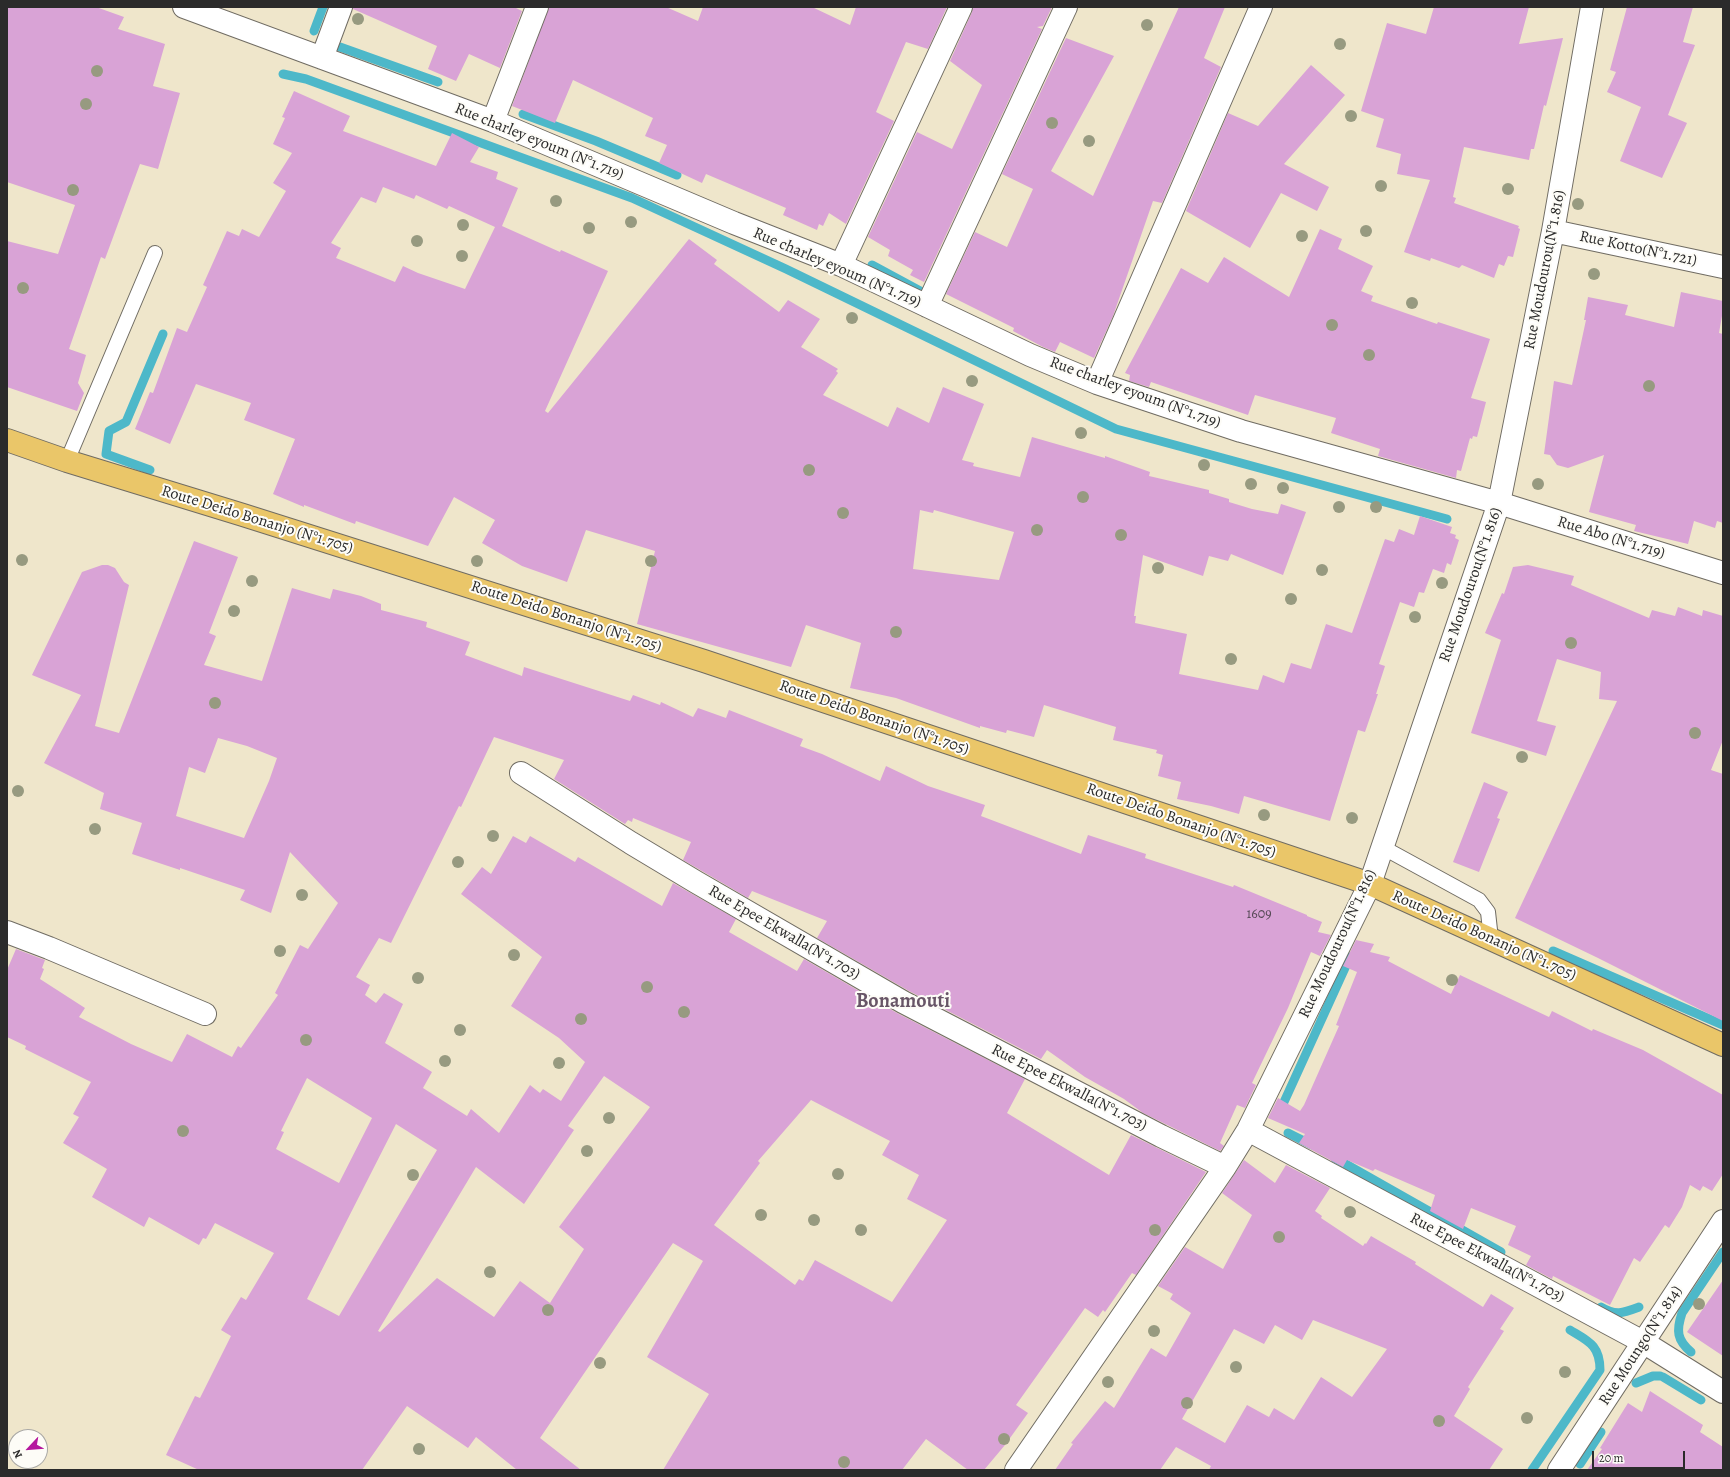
<!DOCTYPE html>
<html>
<head>
<meta charset="utf-8">
<style>
  body { margin:0 }
  #map { position:relative; width:1730px; height:1477px; overflow:hidden; background:#efe6cb; font-family:Alegreya,serif }
  canvas { display:block }
  .frame { position:absolute; inset:0; border:8px solid #2b2b2b; pointer-events:none }
  .north { position:absolute; left:8px; top:1429px; width:40px; height:40px; box-sizing:border-box; background:#fdfcf7; border:1px solid #a9a8a5; border-radius:50%; rotate:244deg; font-size:11px; font-weight:700; line-height:16px; text-align:center; color:#2b2b2b }
  .north::after { content:''; display:block; margin:auto; width:14px; height:18px; background:#b5179e; clip-path:polygon(50% 0,100% 100%,50% 72%,0 100%) }
  .scale { position:absolute; left:1592px; top:1451px; width:93px; height:18px; box-sizing:border-box; border:2px solid #2b2b2b; border-top:0; padding-left:5px; font-size:12px; line-height:14px; white-space:nowrap; color:#2b2b2b; -webkit-text-stroke:3px #fdfcf7; paint-order:stroke }
</style>
</head>
<body>
<div id="map">
<canvas width="1730" height="1477"></canvas>
<div class="frame"></div>
<div class="north">N</div>
<div class="scale">20 m</div>
</div>
<script>
const ctx = document.querySelector('canvas').getContext('2d');
ctx.lineJoin = 'round';
function strokePath(path, color, width, dash) { ctx.strokeStyle = color; ctx.lineWidth = width; ctx.lineCap = dash ? 'butt' : 'round'; ctx.setLineDash(dash || []); ctx.stroke(path); }
function fill(path, color) { ctx.fillStyle = color; ctx.fill(path, 'evenodd'); }
function drawText(font, color, halo, rows, align = 'center') {
  ctx.font = font + ' Alegreya,serif'; ctx.lineWidth = 4; ctx.setLineDash([]); ctx.textBaseline = 'middle'; ctx.strokeStyle = halo; ctx.fillStyle = color; for (const [text, x, y, turn = 0] of rows) {
    ctx.save(); ctx.translate(x, y); ctx.rotate((+turn || 0) * Math.PI / 180); ctx.textAlign = isNaN(turn) ? turn : align; if (halo) ctx.strokeText(text, 0, 0); ctx.fillText(text, 0, 0); ctx.restore();
  }
}
strokePath(new Path2D(`
  M 314,31 L 323,7
  M 340,47 L 438,82
  M 283,74 L 306,79 L 632,198 L 786,269 L 1116,429 L 1447,519
  M 523,114 L 596,141 L 677,175
  M 872,265 L 922,292
  M 150,470 L 106,454 L 109,431 L 126,422 L 163,334
  M 1553,951 L 1723,1025
  M 1284,1102 L 1350,957
  M 1288,1133 L 1312,1145
  M 1335,1158 L 1501,1252
  M 1601,1307 C 1616,1316 1623,1313 1639,1307
  M 1691,1352 C 1677,1340 1676,1331 1682,1313 L 1723,1252
  M 1663,1377 L 1701,1400
  M 1636,1383 L 1653,1376 L 1660,1376
  M 1580,1464 L 1601,1432
  M 1532,1470 L 1600,1370 C 1600,1345 1588,1341 1570,1330`), '#4db8c9', 9);
fill(new Path2D(`
  M 7,7 L 96,7 L 124,17 L 118,29 L 165,44 L 153,86 L 180,93 L 158,169 L 140,164 L 105,259 L 101,257 L 69,349 L 86,355 L 78,383 L 84,393 L 77,411 L 7,387 L 7,241 L 58,254 L 75,205 L 7,182 Z
  M 353,7 L 514,7 L 522,11 L 500,68 L 469,54 L 456,81 L 428,69 L 437,46 L 353,9 Z
  M 549,7 L 666,7 L 698,21 L 703,7 L 812,7 L 850,25 L 856,7 L 947,7 L 928,49 L 906,42 L 876,112 L 894,121 L 846,224 L 829,213 L 823,226 L 819,224 L 817,230 L 783,215 L 786,208 L 706,174 L 702,183 L 659,163 L 667,145 L 645,136 L 653,118 L 573,80 L 555,123 L 512,106 Z
  M 973,7 L 1052,7 L 1043,26 L 1037,27 L 1042,29 L 924,282 L 910,275 L 913,270 L 888,256 L 890,250 L 868,237 L 917,132 L 952,149 L 982,85 L 950,61 L 972,12 Z
  M 1179,7 L 1225,7 L 1204,58 L 1221,67 L 1162,203 L 1153,201 L 1113,316 L 1094,358 L 1060,342 L 1055,352 L 1043,347 L 1013,331 L 1014,328 L 946,294 L 975,232 L 1007,247 L 1033,189 L 1002,174 L 1066,38 L 1114,56 L 1051,171 L 1093,196 Z
  M 1434,7 L 1529,7 L 1519,44 L 1563,38 L 1546,106 L 1544,105 L 1534,149 L 1531,149 L 1529,160 L 1464,147 L 1453,197 L 1456,198 L 1454,203 L 1519,226 L 1518,228 L 1520,229 L 1513,257 L 1508,256 L 1504,266 L 1499,264 L 1494,278 L 1462,265 L 1459,268 L 1431,258 L 1430,261 L 1404,252 L 1430,180 L 1397,174 L 1401,154 L 1376,147 L 1384,119 L 1361,111 L 1387,23 L 1426,34 Z
  M 1627,7 L 1693,7 L 1683,42 L 1695,45 L 1668,115 L 1687,123 L 1662,178 L 1620,161 L 1641,107 L 1607,92 L 1616,72 L 1610,70 Z
  M 1311,65 L 1345,95 L 1284,164 L 1329,187 L 1317,211 L 1281,193 L 1250,248 L 1186,211 L 1228,113 L 1258,126 Z
  M 294,91 L 350,116 L 343,131 L 436,166 L 452,133 L 479,147 L 470,162 L 498,172 L 496,179 L 518,188 L 502,226 L 560,252 L 561,250 L 608,271 L 545,411 L 548,413 L 689,239 L 717,260 L 714,264 L 779,312 L 788,300 L 820,319 L 801,347 L 838,369 L 836,371 L 838,373 L 823,395 L 888,427 L 897,407 L 929,423 L 943,387 L 984,404 L 962,460 L 974,463 L 973,466 L 1020,477 L 1032,437 L 1105,458 L 1105,456 L 1150,472 L 1149,476 L 1209,490 L 1209,493 L 1229,499 L 1229,502 L 1252,509 L 1278,514 L 1281,504 L 1306,512 L 1283,575 L 1231,554 L 1228,561 L 1209,556 L 1203,576 L 1143,555 L 1134,616 L 1136,616 L 1135,623 L 1187,634 L 1179,674 L 1258,690 L 1263,675 L 1284,683 L 1291,663 L 1311,669 L 1326,624 L 1352,633 L 1385,539 L 1394,542 L 1399,529 L 1414,535 L 1420,516 L 1452,527 L 1450,533 L 1456,535 L 1455,538 L 1459,540 L 1451,565 L 1447,563 L 1444,573 L 1433,569 L 1424,593 L 1419,592 L 1414,607 L 1400,602 L 1379,664 L 1385,666 L 1376,694 L 1378,694 L 1365,732 L 1358,730 L 1330,821 L 1244,796 L 1239,814 L 1211,806 L 1177,799 L 1181,782 L 1158,776 L 1163,755 L 1156,753 L 1157,750 L 1113,740 L 1116,727 L 1044,705 L 1034,737 L 1007,730 L 1006,733 L 980,726 L 980,728 L 896,698 L 850,688 L 861,643 L 806,625 L 791,667 L 637,624 L 655,551 L 586,530 L 567,582 L 522,566 L 482,543 L 495,520 L 454,497 L 428,546 L 356,521 L 355,524 L 304,505 L 304,507 L 273,494 L 295,439 L 244,420 L 251,403 L 196,384 L 170,444 L 135,429 L 150,392 L 153,393 L 177,328 L 187,332 L 207,287 L 203,285 L 227,231 L 239,236 L 242,229 L 259,237 L 286,191 L 273,183 L 292,153 L 273,144 L 285,118 L 282,117 ZM 383,187 L 414,199 L 416,195 L 447,209 L 449,206 L 495,227 L 465,289 L 418,273 L 403,266 L 395,282 L 336,258 L 341,248 L 331,243 L 361,197 L 376,203 ZM 920,510 L 933,513 L 934,510 L 1014,532 L 999,580 L 913,569 Z
  M 1320,229 L 1342,239 L 1338,249 L 1373,266 L 1361,291 L 1373,296 L 1371,301 L 1437,324 L 1438,322 L 1490,339 L 1471,398 L 1486,402 L 1477,437 L 1473,436 L 1472,439 L 1470,438 L 1461,471 L 1457,470 L 1456,478 L 1378,456 L 1380,449 L 1331,433 L 1336,418 L 1255,395 L 1248,415 L 1151,382 L 1149,387 L 1129,381 L 1130,375 L 1125,373 L 1181,268 L 1208,283 L 1224,257 L 1289,297 Z
  M 1681,292 L 1723,301 L 1723,310 L 1719,333 L 1723,334 L 1723,523 L 1717,521 L 1715,528 L 1694,521 L 1688,544 L 1634,531 L 1636,525 L 1589,512 L 1604,455 L 1568,468 L 1557,465 L 1550,455 L 1544,454 L 1554,381 L 1572,385 L 1586,320 L 1584,320 L 1588,297 L 1628,305 L 1625,315 L 1674,327 Z
  M 194,541 L 238,557 L 209,633 L 216,636 L 204,665 L 262,681 L 292,588 L 330,599 L 333,589 L 361,596 L 381,604 L 381,610 L 427,622 L 426,627 L 470,642 L 465,655 L 522,676 L 524,667 L 630,701 L 633,695 L 660,705 L 661,702 L 693,717 L 698,708 L 726,718 L 729,710 L 803,739 L 800,746 L 822,754 L 880,781 L 886,766 L 928,786 L 985,805 L 981,816 L 1081,854 L 1088,835 L 1146,854 L 1145,858 L 1233,887 L 1234,885 L 1307,915 L 1307,916 L 1322,922 L 1318,932 L 1331,935 L 1320,956 L 1311,952 L 1288,1008 L 1252,1083 L 1256,1085 L 1245,1108 L 1237,1105 L 1220,1143 L 1224,1146 L 1220,1151 L 1143,1113 L 1124,1099 L 1085,1077 L 1047,1050 L 1041,1059 L 909,991 L 817,938 L 827,921 L 752,891 L 748,898 L 702,871 L 683,860 L 691,842 L 633,818 L 632,822 L 628,820 L 625,824 L 554,779 L 564,760 L 494,737 L 461,807 L 459,806 L 391,943 L 379,938 L 356,977 L 370,985 L 365,995 L 376,1003 L 384,993 L 403,1004 L 385,1043 L 432,1072 L 423,1088 L 467,1116 L 471,1109 L 499,1133 L 530,1085 L 540,1093 L 543,1089 L 561,1101 L 585,1062 L 559,1038 L 511,1006 L 542,957 L 461,894 L 482,867 L 491,874 L 513,836 L 526,843 L 530,836 L 575,862 L 578,857 L 662,906 L 673,883 L 736,919 L 729,932 L 797,971 L 804,959 L 897,1013 L 1025,1079 L 1007,1113 L 1109,1175 L 1131,1135 L 1206,1172 L 1136,1275 L 1132,1273 L 1105,1312 L 1103,1310 L 1098,1317 L 1085,1308 L 1016,1405 L 1028,1413 L 1005,1445 L 984,1470 L 968,1470 L 926,1439 L 902,1470 L 663,1470 L 709,1394 L 647,1357 L 703,1261 L 673,1243 L 540,1438 L 581,1470 L 517,1470 L 476,1437 L 468,1448 L 407,1406 L 362,1470 L 199,1470 L 166,1455 L 195,1396 L 200,1398 L 231,1336 L 221,1330 L 241,1297 L 246,1300 L 274,1253 L 215,1223 L 206,1239 L 203,1238 L 199,1245 L 149,1217 L 144,1227 L 92,1197 L 107,1169 L 63,1143 L 79,1117 L 73,1114 L 91,1082 L 25,1049 L 26,1046 L 7,1037 L 7,970 L 16,949 L 45,960 L 42,968 L 44,969 L 40,979 L 85,1008 L 79,1017 L 131,1044 L 172,1062 L 187,1034 L 232,1057 L 238,1046 L 241,1048 L 278,995 L 275,993 L 300,945 L 308,949 L 338,903 L 290,852 L 271,913 L 240,900 L 245,890 L 180,868 L 180,870 L 132,854 L 142,823 L 100,809 L 104,793 L 44,763 L 81,695 L 32,675 L 82,572 L 102,565 L 108,565 L 115,568 L 124,582 L 129,585 L 95,726 L 119,733 ZM 218,738 L 247,746 L 277,758 L 269,781 L 244,838 L 176,816 L 189,767 L 205,773 ZM 604,1076 L 650,1107 L 559,1227 L 584,1249 L 550,1303 L 520,1281 L 494,1317 L 437,1278 L 380,1332 L 378,1331 L 476,1167 L 524,1204 L 574,1130 L 568,1126 ZM 307,1078 L 372,1118 L 339,1183 L 276,1149 L 284,1132 L 281,1131 ZM 811,1100 L 890,1141 L 882,1155 L 919,1175 L 907,1199 L 947,1220 L 892,1302 L 815,1260 L 803,1281 L 799,1279 L 795,1285 L 714,1225 L 760,1163 L 758,1161 ZM 396,1124 L 437,1150 L 339,1316 L 307,1299 Z
  M 1528,565 L 1574,576 L 1571,585 L 1649,618 L 1652,610 L 1675,616 L 1678,607 L 1702,616 L 1703,610 L 1723,616 L 1723,740 L 1711,770 L 1723,774 L 1723,1021 L 1598,958 L 1515,918 L 1617,701 L 1599,699 L 1601,672 L 1557,659 L 1537,721 L 1556,726 L 1546,756 L 1471,733 L 1501,640 L 1485,633 L 1502,593 L 1504,594 L 1513,567 Z
  M 1484,782 L 1508,792 L 1497,818 L 1500,819 L 1479,872 L 1453,862 Z
  M 1356,940 L 1374,944 L 1370,952 L 1390,957 L 1388,961 L 1451,994 L 1460,975 L 1549,1017 L 1552,1011 L 1592,1031 L 1593,1029 L 1643,1050 L 1723,1095 L 1723,1174 L 1712,1191 L 1703,1186 L 1700,1191 L 1690,1185 L 1682,1207 L 1669,1228 L 1665,1225 L 1640,1262 L 1634,1258 L 1610,1305 L 1553,1276 L 1552,1279 L 1526,1265 L 1531,1256 L 1508,1245 L 1516,1226 L 1471,1208 L 1463,1229 L 1430,1211 L 1435,1195 L 1375,1169 L 1373,1171 L 1347,1160 L 1343,1167 L 1299,1143 L 1305,1134 L 1268,1118 L 1278,1098 L 1300,1111 L 1304,1105 L 1339,1026 L 1336,1025 L 1357,972 L 1343,966 Z
  M 1244,1160 L 1275,1183 L 1286,1165 L 1330,1188 L 1315,1211 L 1322,1216 L 1321,1218 L 1363,1246 L 1365,1243 L 1366,1244 L 1371,1236 L 1416,1262 L 1415,1264 L 1483,1307 L 1491,1294 L 1514,1308 L 1500,1329 L 1504,1331 L 1468,1387 L 1470,1389 L 1454,1416 L 1503,1449 L 1489,1470 L 1209,1470 L 1211,1466 L 1176,1447 L 1160,1470 L 1055,1470 L 1073,1444 L 1071,1443 L 1105,1401 L 1114,1408 L 1151,1348 L 1166,1357 L 1191,1313 L 1170,1299 L 1173,1294 L 1158,1286 L 1185,1247 L 1223,1269 L 1252,1215 L 1222,1193 ZM 1313,1320 L 1387,1349 L 1352,1397 L 1321,1377 L 1294,1420 L 1274,1408 L 1269,1417 L 1247,1405 L 1225,1443 L 1182,1419 L 1234,1329 L 1264,1344 L 1275,1325 L 1302,1340 Z
  M 1723,1280 L 1723,1356 L 1687,1332 Z
  M 1650,1391 L 1703,1425 L 1700,1432 L 1723,1447 L 1723,1470 L 1587,1470 L 1602,1449 L 1600,1448 L 1628,1403 L 1642,1412 Z`), '#d9a3d6');
const service = new Path2D(`
  M 67,461 L 155,253
  M 1382,847 L 1479,900 L 1488,912 L 1491,939`);
const minor = new Path2D(`
  M 184,7 L 493,121 L 734,223 L 841,265 L 1030,355 L 1097,383 L 1241,431 L 1499,503 L 1723,573
  M 322,58 L 341,7
  M 493,121 L 537,7
  M 1553,231 L 1723,267
  M 841,265 L 961,7
  M 927,306 L 1066,7
  M 1097,383 L 1261,7
  M 521,773 L 631,843 L 696,882 L 903,1002 L 1161,1136 L 1225,1167
  M 7,932 L 49,948 L 205,1014
  M 1248,1130 L 1643,1342 L 1723,1392
  M 1016,1470 L 1225,1167 L 1248,1130 L 1370,884 L 1499,503 L 1553,231 L 1592,7
  M 1559,1470 L 1723,1221`);
const primary = new Path2D(`
  M 7,440 L 67,461 L 243,515 L 704,661 L 1370,884 L 1723,1045`);
strokePath(service, '#706c63', 16);
strokePath(minor, '#706c63', 24);
strokePath(primary, '#706c63', 24);
strokePath(service, '#fff', 14);
strokePath(minor, '#fff', 22);
strokePath(primary, '#eac669', 22);
ctx.fillStyle = '#979a80';
for (const [x, y] of [
  [358,19],
  [1147,25],
  [1340,44],
  [97,71],
  [86,104],
  [1351,116],
  [1052,123],
  [1089,141],
  [1381,186],
  [1508,189],
  [73,190],
  [556,201],
  [1578,204],
  [631,222],
  [463,225],
  [589,228],
  [1366,231],
  [1302,236],
  [417,241],
  [462,256],
  [1594,274],
  [23,288],
  [1412,303],
  [852,318],
  [1332,325],
  [1369,355],
  [972,381],
  [1649,386],
  [1081,433],
  [1204,465],
  [809,470],
  [1251,484],
  [1538,484],
  [1283,488],
  [1083,497],
  [1339,507],
  [1376,507],
  [843,513],
  [1037,530],
  [1121,535],
  [22,560],
  [477,561],
  [651,561],
  [1158,568],
  [1322,570],
  [252,581],
  [1442,583],
  [1291,599],
  [234,611],
  [1415,617],
  [896,632],
  [1571,643],
  [1231,659],
  [215,703],
  [1695,733],
  [1522,757],
  [18,791],
  [1264,815],
  [1352,818],
  [95,829],
  [493,836],
  [458,862],
  [302,895],
  [280,951],
  [514,955],
  [418,978],
  [1452,980],
  [647,987],
  [684,1012],
  [581,1019],
  [460,1030],
  [306,1040],
  [445,1061],
  [559,1063],
  [609,1118],
  [183,1131],
  [587,1151],
  [838,1174],
  [413,1175],
  [1350,1212],
  [761,1215],
  [814,1220],
  [861,1230],
  [1155,1230],
  [1279,1237],
  [490,1272],
  [1699,1304],
  [548,1310],
  [1154,1331],
  [600,1363],
  [1236,1367],
  [1565,1372],
  [1108,1382],
  [1187,1403],
  [1527,1418],
  [1439,1421],
  [1004,1439],
  [419,1449],
  [844,1462]
]) { ctx.beginPath(); ctx.arc(x, y, 6, 0, 2 * Math.PI); ctx.fill(); }
drawText('14px', '#564956', null, [
  ["1609",1259,915]
]);
drawText('16px', '#2b2b2b', '#fdfcf7', [
  ["Rue charley eyoum (N°1.719)",539,142,22],
  ["Rue Kotto(N°1.721)",1638,249,12],
  ["Rue charley eyoum (N°1.719)",837,268,23],
  ["Rue Moudourou(N°1.816)",1545,270,-79],
  ["Rue charley eyoum (N°1.719)",1135,393,20],
  ["Route Deido Bonanjo (N°1.705)",257,520,17],
  ["Rue Abo (N°1.719)",1611,538,17],
  ["Rue Moudourou(N°1.816)",1471,585,-71],
  ["Route Deido Bonanjo (N°1.705)",566,617,18],
  ["Route Deido Bonanjo (N°1.705)",874,718,19],
  ["Route Deido Bonanjo (N°1.705)",1181,821,19],
  ["Rue Epee Ekwalla(N°1.703)",784,933,30],
  ["Route Deido Bonanjo (N°1.705)",1484,936,24],
  ["Rue Moudourou(N°1.816)",1338,944,-65],
  ["Rue Epee Ekwalla(N°1.703)",1069,1088,27],
  ["Rue Epee Ekwalla(N°1.703)",1487,1258,28],
  ["Rue Moungo(N°1.814)",1641,1346,-57]
]);
drawText('bold 20px', '#685567', '#fdfcf7', [
  ["Bonamouti",903,1002]
]);
</script>
</body>
</html>
